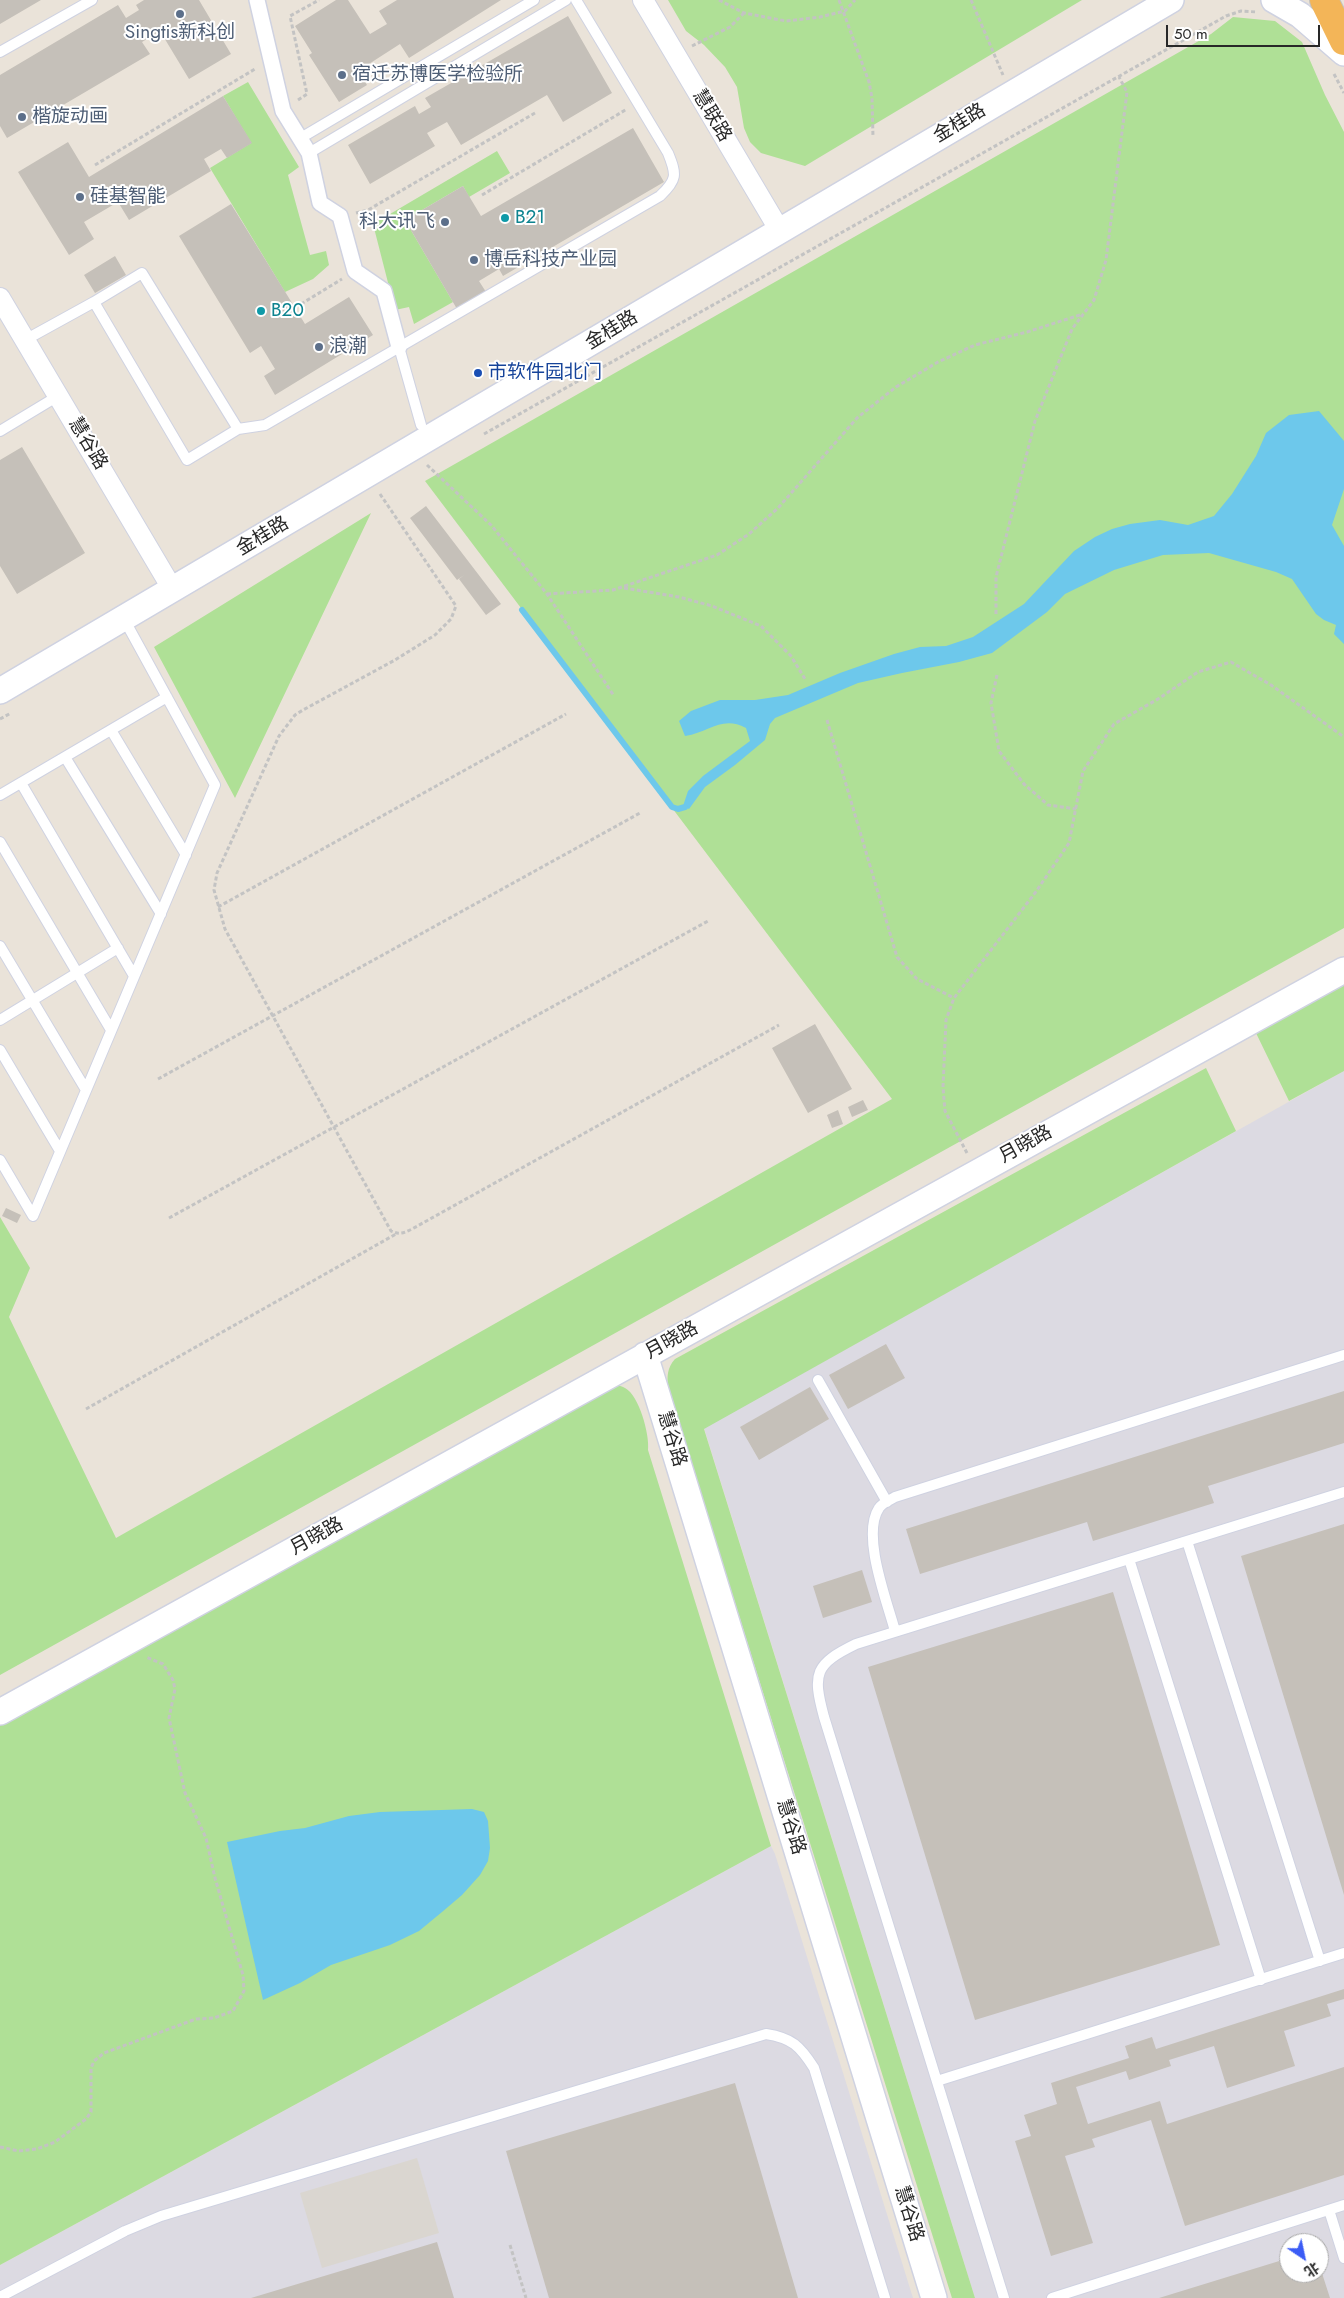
<!DOCTYPE html>
<html>
<head>
<meta charset="utf-8">
<style>
  body { margin:0 }
  #map { position:relative; width:1344px; height:2298px; overflow:hidden; background:#eae3d9; font-family:Jost,"Noto Sans SC",sans-serif }
  canvas { display:block }
  .north { position:absolute; left:1279px; top:2233px; width:50px; height:50px; box-sizing:border-box; background:#fff; border:1px solid #a9a9a9; border-radius:50%; rotate:146deg; font-size:14px; font-weight:700; line-height:20px; text-align:center; color:#282828 }
  .north::after { content:''; display:block; margin:auto; width:18px; height:22px; background:#3b5cf5; clip-path:polygon(50% 0,100% 100%,50% 72%,0 100%) }
  .scale { position:absolute; left:1166px; top:25px; width:154px; height:22px; box-sizing:border-box; border:2px solid #282828; border-top:0; padding-left:6px; font-size:15px; line-height:18px; white-space:nowrap; color:#282828; -webkit-text-stroke:4px #fff; paint-order:stroke }
</style>
</head>
<body>
<div id="map">
<canvas width="1344" height="2298"></canvas>
<div class="north">北</div>
<div class="scale">50 m</div>
</div>
<script>
const ctx = document.querySelector('canvas').getContext('2d');
ctx.lineJoin = 'round';
function fill(path, color) { ctx.fillStyle = color; ctx.fill(path, 'evenodd'); }
function strokePath(path, color, width, dash) { ctx.strokeStyle = color; ctx.lineWidth = width; ctx.lineCap = dash ? 'butt' : 'round'; ctx.setLineDash(dash || []); ctx.stroke(path); }
function drawText(font, color, halo, rows, align = 'center') {
  ctx.font = font + ' Jost,"Noto Sans SC",sans-serif'; ctx.lineWidth = 4; ctx.setLineDash([]); ctx.textBaseline = 'middle'; ctx.strokeStyle = halo; ctx.fillStyle = color; for (const [text, x, y, turn = 0] of rows) {
    ctx.save(); ctx.translate(x, y); ctx.rotate((+turn || 0) * Math.PI / 180); ctx.textAlign = isNaN(turn) ? turn : align; if (halo) ctx.strokeText(text, 0, 0); ctx.fillText(text, 0, 0); ctx.restore();
  }
}
fill(new Path2D(`
  M 1344,1071 L 1344,2298 L 975,2298 L 704,1428 ZM 1289,2243 L 1319,2243 L 1319,2273 L 1289,2273 Z
  M 771,1846 L 775,1854 L 913,2298 L 0,2298 L 0,2265 Z`), '#dcdae2');
fill(new Path2D(`
  M 668,0 L 1082,0 L 805,166 L 761,153 L 750,142 L 744,128 L 737,87 L 725,67 L 704,45 L 686,31 Z
  M 1233,17 L 1275,21 L 1302,42 L 1325,95 L 1344,132 L 1344,928 L 0,1675 L 0,1217 L 30,1268 L 9,1317 L 116,1538 L 892,1099 L 425,481 L 1211,34 Z
  M 248,82 L 299,167 L 288,175 L 310,255 L 326,251 L 329,265 L 313,279 L 285,292 L 210,168 L 251,143 L 223,96 Z
  M 497,151 L 510,173 L 469,197 L 463,186 L 405,220 L 453,302 L 414,324 L 409,307 L 395,310 L 373,224 Z
  M 371,513 L 235,798 L 154,647 Z
  M 1344,984 L 1344,1071 L 1289,1101 L 1256,1033 Z
  M 1206,1068 L 1236,1131 L 704,1429 L 975,2298 L 952,2298 L 668,1388 C 667,1376 667,1368 675,1359 Z
  M 609,1383 C 614,1385 620,1385 625,1388 C 639,1395 650,1435 648,1450 L 771,1846 L 0,2265 L 0,1721 Z`), '#afe096');
fill(new Path2D(`
  M 417,2158 L 439,2233 L 322,2268 L 300,2193 Z`), '#dad6d0');
fill(new Path2D(`
  M 1319,411 L 1344,441 L 1344,489 L 1332,525 L 1344,546 L 1344,644 L 1334,634 L 1336,625 L 1324,620 L 1316,614 L 1292,579 L 1276,572 L 1209,553 L 1163,555 L 1114,570 L 1065,594 L 1047,612 L 992,653 L 959,662 L 902,673 L 858,683 L 775,718 L 770,724 L 765,740 L 735,765 L 705,787 L 689,809 L 683,806 L 688,791 L 703,776 L 750,741 L 746,728 C 722,715 710,732 685,736 L 679,721 L 691,711 L 720,700 L 755,700 L 788,695 L 840,673 L 894,654 L 920,647 L 946,646 L 973,637 L 1024,604 L 1074,551 L 1095,537 L 1112,529 L 1130,524 L 1160,520 L 1188,525 L 1214,516 L 1232,494 L 1256,456 L 1266,433 L 1289,415 Z
  M 472,1809 L 484,1812 L 488,1821 L 490,1848 L 488,1861 L 480,1875 L 462,1895 L 442,1912 L 419,1931 L 390,1945 L 331,1965 L 300,1983 L 263,2000 L 227,1842 L 280,1831 L 305,1828 L 349,1816 L 380,1812 Z`), '#6dc8eb');
strokePath(new Path2D(`
  M 522,610 L 672,807 L 678,809 L 685,807`), '#6dc8eb', 6);
fill(new Path2D(`
  M 0,0 L 41,0 L 0,24 Z
  M 144,0 L 199,0 L 231,54 L 189,79 L 160,31 L 142,42 L 150,54 L 7,138 L 0,126 L 0,75 L 118,5 L 126,18 L 139,10 L 136,5 Z
  M 336,0 L 348,0 L 370,34 L 387,24 L 379,11 L 397,0 L 501,0 L 409,58 L 400,44 L 358,71 L 367,85 L 339,102 L 309,55 L 312,53 L 295,26 Z
  M 568,16 L 612,93 L 563,122 L 547,95 L 461,145 L 447,122 L 427,133 L 435,146 L 370,184 L 348,145 L 415,106 L 419,114 L 431,107 L 425,98 Z
  M 223,96 L 252,143 L 227,158 L 221,149 L 204,159 L 211,171 L 129,220 L 118,202 L 84,222 L 94,239 L 69,255 L 18,172 L 68,142 L 89,177 Z
  M 633,128 L 664,182 L 503,276 L 499,269 L 479,281 L 486,292 L 457,309 L 405,220 L 463,186 L 481,216 Z
  M 231,204 L 305,324 L 349,297 L 373,335 L 275,395 L 264,376 L 275,369 L 261,346 L 250,353 L 179,236 Z
  M 115,256 L 126,275 L 95,293 L 84,275 Z
  M 22,447 L 85,553 L 17,594 L 0,566 L 0,460 Z
  M 426,506 L 501,604 L 486,615 L 459,579 L 464,575 L 457,580 L 410,518 Z
  M 815,1024 L 852,1089 L 808,1113 L 772,1048 Z
  M 863,1100 L 868,1110 L 852,1117 L 848,1107 Z
  M 838,1110 L 843,1124 L 832,1128 L 827,1115 Z
  M 6,1208 L 21,1215 L 17,1223 L 2,1216 Z
  M 886,1344 L 905,1378 L 848,1409 L 829,1375 Z
  M 810,1387 L 829,1419 L 759,1460 L 740,1427 Z
  M 1344,1391 L 1344,1443 L 1208,1486 L 1214,1503 L 1093,1541 L 1087,1522 L 920,1574 L 906,1529 Z
  M 1344,1524 L 1344,1895 L 1241,1556 Z
  M 862,1570 L 872,1602 L 823,1618 L 813,1586 Z
  M 1113,1592 L 1220,1945 L 975,2020 L 868,1667 Z
  M 1344,1989 L 1344,1999 L 1327,2004 L 1331,2016 L 1284,2031 L 1295,2066 L 1227,2088 L 1214,2046 L 1169,2060 L 1171,2066 L 1129,2080 L 1126,2071 L 1076,2087 L 1088,2124 L 1160,2101 L 1167,2124 L 1344,2067 L 1344,2175 L 1185,2226 L 1151,2120 L 1092,2139 L 1095,2147 L 1065,2156 L 1093,2243 L 1051,2256 L 1015,2141 L 1031,2136 L 1024,2115 L 1057,2104 L 1051,2083 L 1129,2058 L 1125,2046 L 1152,2037 L 1156,2049 Z
  M 735,2083 L 798,2298 L 549,2298 L 506,2151 Z
  M 437,2242 L 454,2298 L 251,2298 Z
  M 1289,2258 L 1289,2273 L 1319,2273 L 1319,2264 L 1330,2298 L 1159,2298 Z`), '#c5c0b9');
const service = new Path2D(`
  M 0,52 L 92,0
  M 299,139 L 534,0
  M 309,153 L 566,0
  M 25,340 L 94,302
  M 399,347 L 421,425
  M 238,429 L 142,273 L 94,302 L 187,460 L 238,429 L 265,425 L 660,196 C 677,180 677,175 668,153 L 576,0
  M 0,431 L 58,396
  M 111,730 L 186,855
  M 65,757 L 161,914
  M 21,783 L 134,976
  M 0,795 L 167,697
  M 0,842 L 111,1030
  M 0,946 L 86,1090
  M 0,1020 L 118,948
  M 0,1050 L 60,1151
  M 0,1160 L 33,1216 L 215,785 L 124,619
  M 818,1380 L 887,1502
  M 1187,1541 L 1320,1961
  M 1129,1559 L 1261,1980
  M 895,1631 C 887,1601 861,1535 879,1508 C 882,1503 890,1500 895,1497 L 1344,1355
  M 937,2081 L 1344,1953
  M 1329,2210 L 1344,2258
  M 0,2297 L 125,2231 L 161,2216 L 766,2034 C 792,2038 800,2046 814,2068 L 885,2298
  M 1004,2298 L 824,1717 C 812,1673 815,1664 856,1644 L 1344,1492
  M 1052,2298 L 1344,2205`);
const pedestrian = new Path2D(`
  M 257,0 L 283,111 L 309,153 L 320,203 L 340,216 L 355,271 L 384,291 L 399,347`);
const minor = new Path2D(`
  M 643,0 L 780,231
  M 0,298 L 173,590`);
const tertiary = new Path2D(`
  M 1274,0 L 1300,15 L 1344,53
  M 0,691 L 1171,0
  M 645,1355 L 934,2298
  M 0,1712 L 1344,970`);
const trunk = new Path2D(`
  M 1324,0 L 1344,41`);
strokePath(service, '#cfd2e1', 12);
strokePath(pedestrian, '#cfd2e1', 18);
strokePath(minor, '#cfd2e1', 22);
strokePath(tertiary, '#cfd2e1', 28);
strokePath(trunk, '#c3c3c3', 30);
strokePath(new Path2D(`
  M 719,0 L 744,13 L 786,21 L 820,17 L 845,11 L 855,0
  M 839,0 L 869,82 L 872,98 L 873,137
  M 971,0 L 1003,75
  M 692,46 L 730,27 L 744,13
  M 1334,74 L 1344,93
  M 298,100 L 307,94 L 290,16 L 319,0
  M 95,165 L 255,69
  M 482,195 L 627,109
  M 356,213 L 368,210 L 535,113
  M 301,304 L 342,279
  M 484,434 L 1226,16 L 1241,11 L 1257,12
  M 427,465 L 491,525 L 547,594 L 614,696
  M 380,494 L 456,606 L 451,619 L 435,635 L 395,660 L 303,710 L 295,715 L 279,736 L 217,873 L 214,890 L 225,929 L 391,1231 C 400,1235 404,1233 412,1229 L 779,1025
  M 624,588 L 679,597 L 712,606 L 761,626 L 791,656 L 805,679
  M 547,594 L 613,590 L 717,555 L 749,534 L 778,508 L 857,418 L 896,387 L 938,362 L 975,345 L 1027,332 L 1083,314
  M 996,614 L 996,577 L 1035,421 L 1072,329 L 1094,300 L 1106,260 L 1127,92 L 1119,77
  M 997,675 L 991,703 L 999,751 L 1024,784 L 1048,805 L 1076,809
  M 0,719 L 11,713
  M 827,720 L 897,957 L 917,979 L 954,998
  M 218,907 L 566,714
  M 158,1079 L 640,813
  M 967,1153 L 945,1111 L 943,1087 L 946,1020 L 954,998 L 1035,893 L 1069,843 L 1083,771 L 1114,724 L 1158,699 L 1198,672 L 1231,662 L 1271,685 L 1344,737
  M 169,1218 L 708,921
  M 86,1409 L 396,1234
  M 0,2147 L 19,2151 L 37,2149 L 55,2142 L 86,2119 L 91,2112 L 91,2068 L 94,2061 L 104,2053 L 196,2019 L 214,2018 L 233,2011 L 244,1991 L 243,1975 L 215,1878 L 206,1838 L 185,1793 L 169,1718 L 175,1689 L 173,1680 L 163,1664 L 146,1657
  M 510,2245 L 526,2298`), '#c3c3c3', 3, [4, 2.5]);
strokePath(service, '#fff', 10);
strokePath(pedestrian, '#fff', 15);
strokePath(minor, '#fff', 20);
strokePath(tertiary, '#fff', 25);
strokePath(trunk, '#f3b558', 28);
for (const [x, y, r, color] of [
  [180,14,5,"#5c6f8a"],
  [342,75,5,"#5c6f8a"],
  [22,117,5,"#5c6f8a"],
  [80,197,5,"#5c6f8a"],
  [505,218,5,"#0f9aa8"],
  [445,222,5,"#5c6f8a"],
  [474,260,5,"#5c6f8a"],
  [261,311,5,"#0f9aa8"],
  [319,347,5,"#5c6f8a"],
  [478,373,5,"#1a4fb4"]
]) { const dot = new Path2D(); dot.arc(x, y, r, 0, 2 * Math.PI); ctx.fillStyle = color; ctx.fill(dot); strokePath(dot, '#fff', 2); }
drawText('19px', '#4e5e75', '#fff', [
  ["Singtis新科创",180,33,"center"],
  ["宿迁苏博医学检验所",352,75],
  ["楷旋动画",32,117],
  ["硅基智能",90,197],
  ["科大讯飞",435,222,"right"],
  ["博岳科技产业园",484,260],
  ["浪潮",329,347]
], 'left');
drawText('19px', '#282828', '#fff', [
  ["慧联路",711,116,59],
  ["金桂路",960,124,-31],
  ["金桂路",612,331,-31],
  ["慧谷路",87,444,59],
  ["金桂路",263,537,-31],
  ["月晓路",1026,1145,-29],
  ["月晓路",672,1341,-29],
  ["慧谷路",671,1439,73],
  ["月晓路",317,1537,-29],
  ["慧谷路",790,1827,73],
  ["慧谷路",908,2214,73]
]);
drawText('19px', '#0d838f', '#fff', [
  ["B21",515,218],
  ["B20",271,311]
], 'left');
drawText('19px', '#164399', '#fff', [
  ["市软件园北门",488,373]
], 'left');
</script>
</body>
</html>
